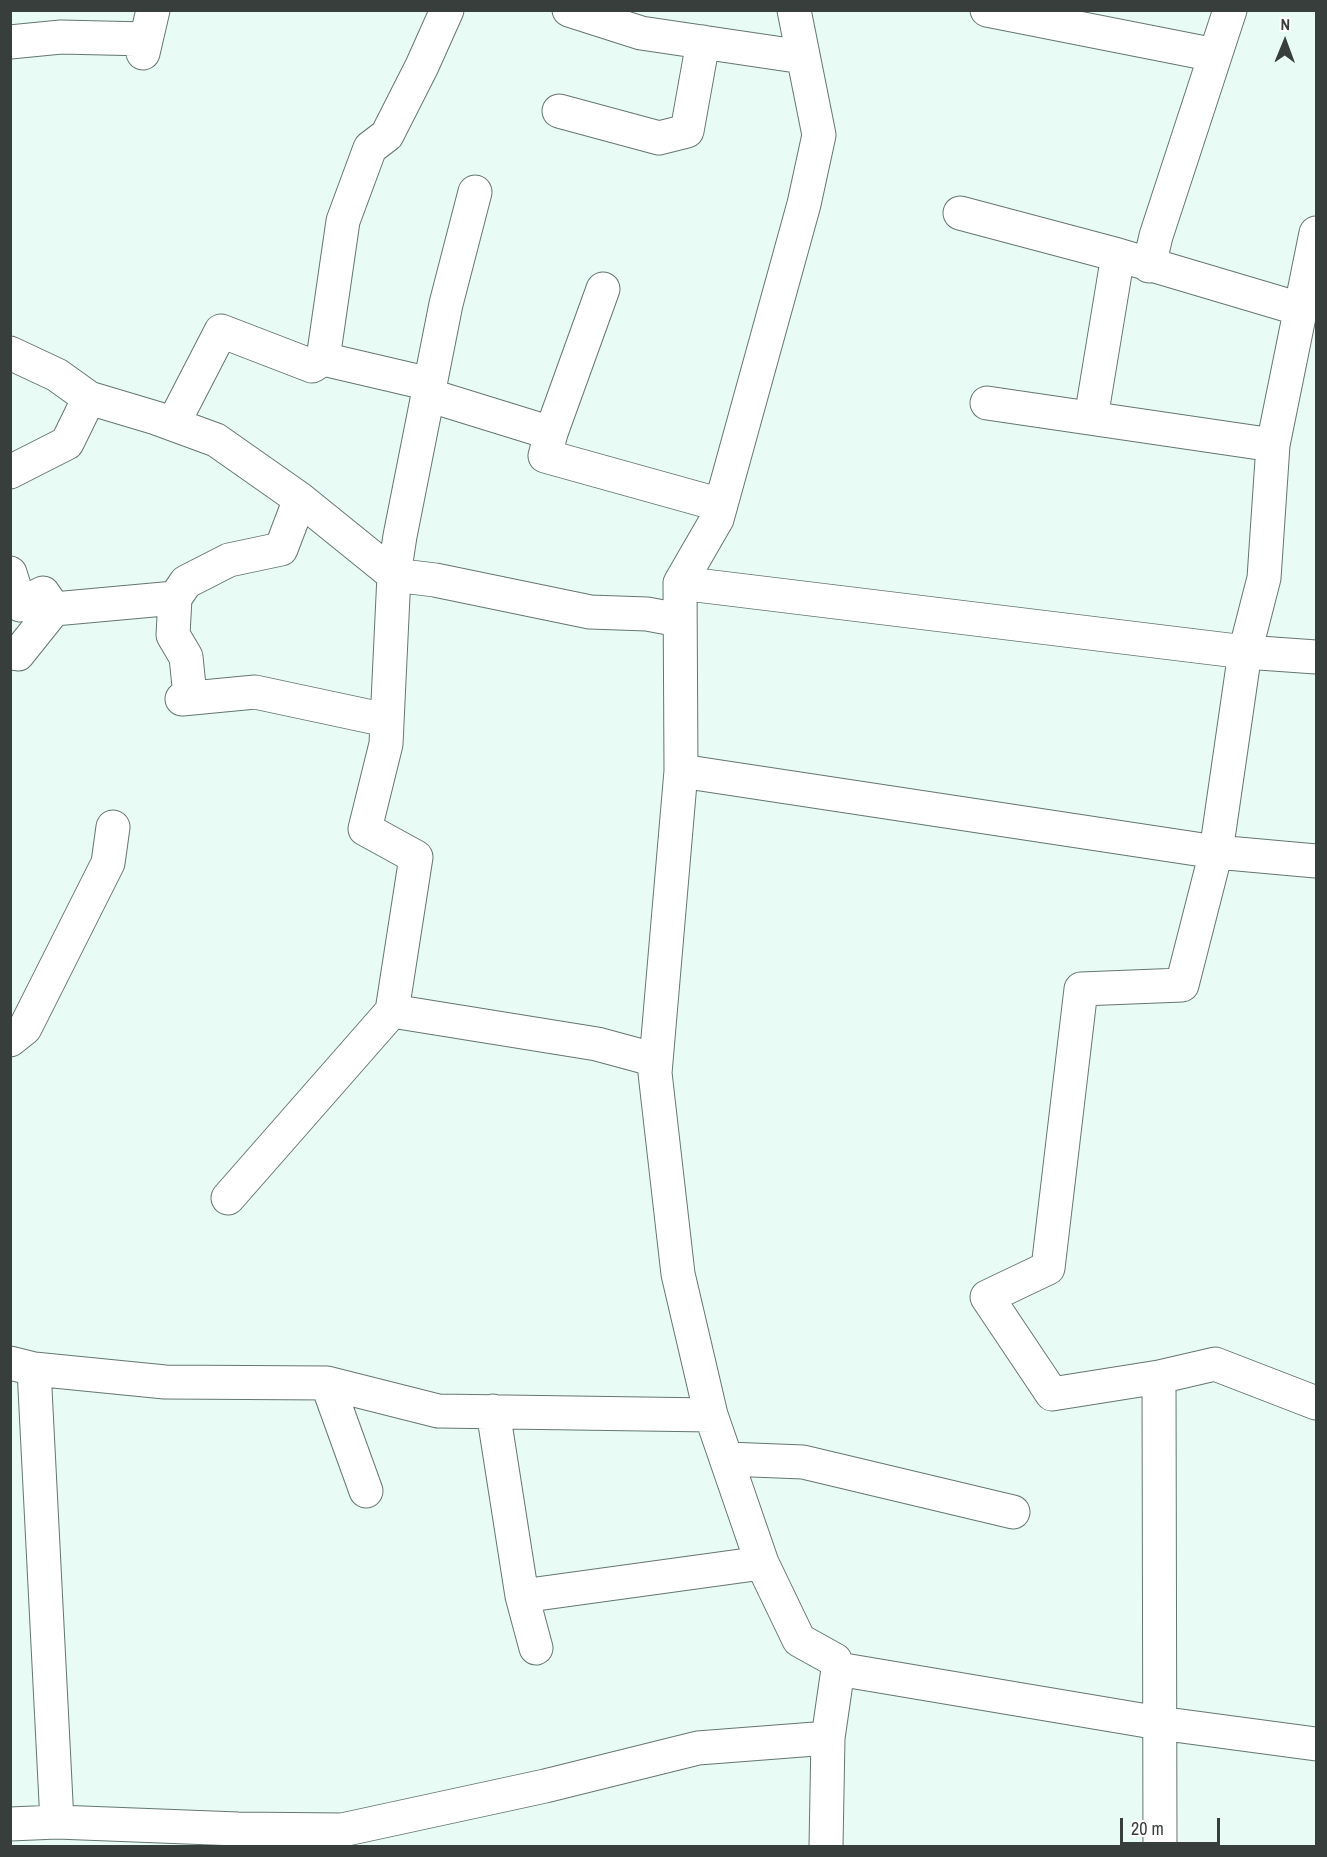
<!DOCTYPE html>
<html>
<head>
<meta charset="utf-8">
<style>
  body { margin:0 }
  #map { position:relative; width:1327px; height:1857px; overflow:hidden; background:#e8fbf4; font-family:"Archivo Narrow",sans-serif }
  canvas { display:block }
  .frame { position:absolute; inset:0; border:12px solid #373e3c; pointer-events:none }
  .north { position:absolute; left:1255px; top:12px; width:60px; height:60px; -webkit-text-stroke:4px #fff; paint-order:stroke; rotate:1deg; font-size:16px; font-weight:700; line-height:24px; text-align:center; color:#373e3c }
  .north::after { content:''; display:block; margin:auto; width:21px; height:27px; background:#373e3c; clip-path:polygon(50% 0,100% 100%,50% 72%,0 100%) }
  .scale { position:absolute; left:1120px; top:1818px; width:100px; height:27px; box-sizing:border-box; border:3px solid #373e3c; border-top:0; padding-left:8px; font-size:18px; line-height:21px; white-space:nowrap; color:#373e3c; -webkit-text-stroke:4px #fff; paint-order:stroke }
</style>
</head>
<body>
<div id="map">
<canvas width="1327" height="1857"></canvas>
<div class="frame"></div>
<div class="north">N</div>
<div class="scale">20 m</div>
</div>
<script>
const ctx = document.querySelector('canvas').getContext('2d');
ctx.lineJoin = 'round';
function strokePath(path, color, width, dash) { ctx.strokeStyle = color; ctx.lineWidth = width; ctx.lineCap = dash ? 'butt' : 'round'; ctx.setLineDash(dash || []); ctx.stroke(path); }
const minor = new Path2D(`
  M 569,10 L 641,33 L 803,57
  M 794,10 L 819,135 L 804,204 L 717,519 L 680,583 L 681,771 L 655,1073 L 678,1274 L 711,1415 L 762,1563 L 799,1640 L 835,1660 L 838,1669 L 828,1738 L 826,1846
  M 987,10 L 1215,55
  M 10,42 L 61,37 L 146,39
  M 143,53 L 153,10
  M 559,111 L 659,138 L 687,131 L 703,42
  M 960,213 L 1118,255 L 1300,309
  M 1316,233 L 1273,445 L 1264,578 L 1245,652 L 1216,852 L 1182,985 L 1081,989 L 1048,1268 L 987,1297 L 1052,1394 L 1159,1377 L 1215,1364 L 1316,1403
  M 1149,266 L 1156,236 L 1230,10
  M 603,289 L 551,433 L 545,456 L 721,505
  M 10,353 L 57,375 L 89,398 L 156,418 L 216,440 L 300,499 L 394,575 L 435,580 L 590,612 L 647,614 L 679,620
  M 323,359 L 343,221 L 370,148 L 387,135 L 422,66 L 447,10
  M 428,395 L 551,433
  M 987,403 L 1273,445
  M 1091,418 L 1118,255
  M 173,424 L 221,331 L 312,366 L 323,359 L 430,384
  M 10,472 L 67,443 L 89,398
  M 10,573 L 20,605 L 43,593 L 54,609
  M 680,583 L 1245,652 L 1316,657
  M 10,653 L 18,654 L 54,609 L 175,598
  M 193,698 L 189,686 L 186,657 L 173,635 L 175,598 L 186,582 L 229,560 L 281,549 L 300,499
  M 182,699 L 255,692 L 386,720
  M 681,771 L 1216,852 L 1316,861
  M 392,1011 L 597,1044 L 656,1060
  M 10,1040 L 25,1028 L 108,863 L 113,827
  M 228,1198 L 392,1011 L 416,857 L 365,829 L 386,744 L 394,575 L 400,536 L 446,304 L 475,192
  M 10,1363 L 34,1369 L 165,1382 L 327,1383 L 438,1411 L 711,1415
  M 34,1369 L 57,1822
  M 1159,1377 L 1160,1846
  M 327,1383 L 366,1491
  M 493,1411 L 522,1596 L 536,1648
  M 727,1459 L 803,1462 L 1013,1512
  M 522,1596 L 762,1563
  M 838,1669 L 1159,1723 L 1316,1744
  M 10,1824 L 57,1822 L 238,1829 L 342,1830 L 545,1786 L 698,1748 L 828,1738`);
strokePath(minor, '#657671', 35);
strokePath(minor, '#fff', 33);
</script>
</body>
</html>
